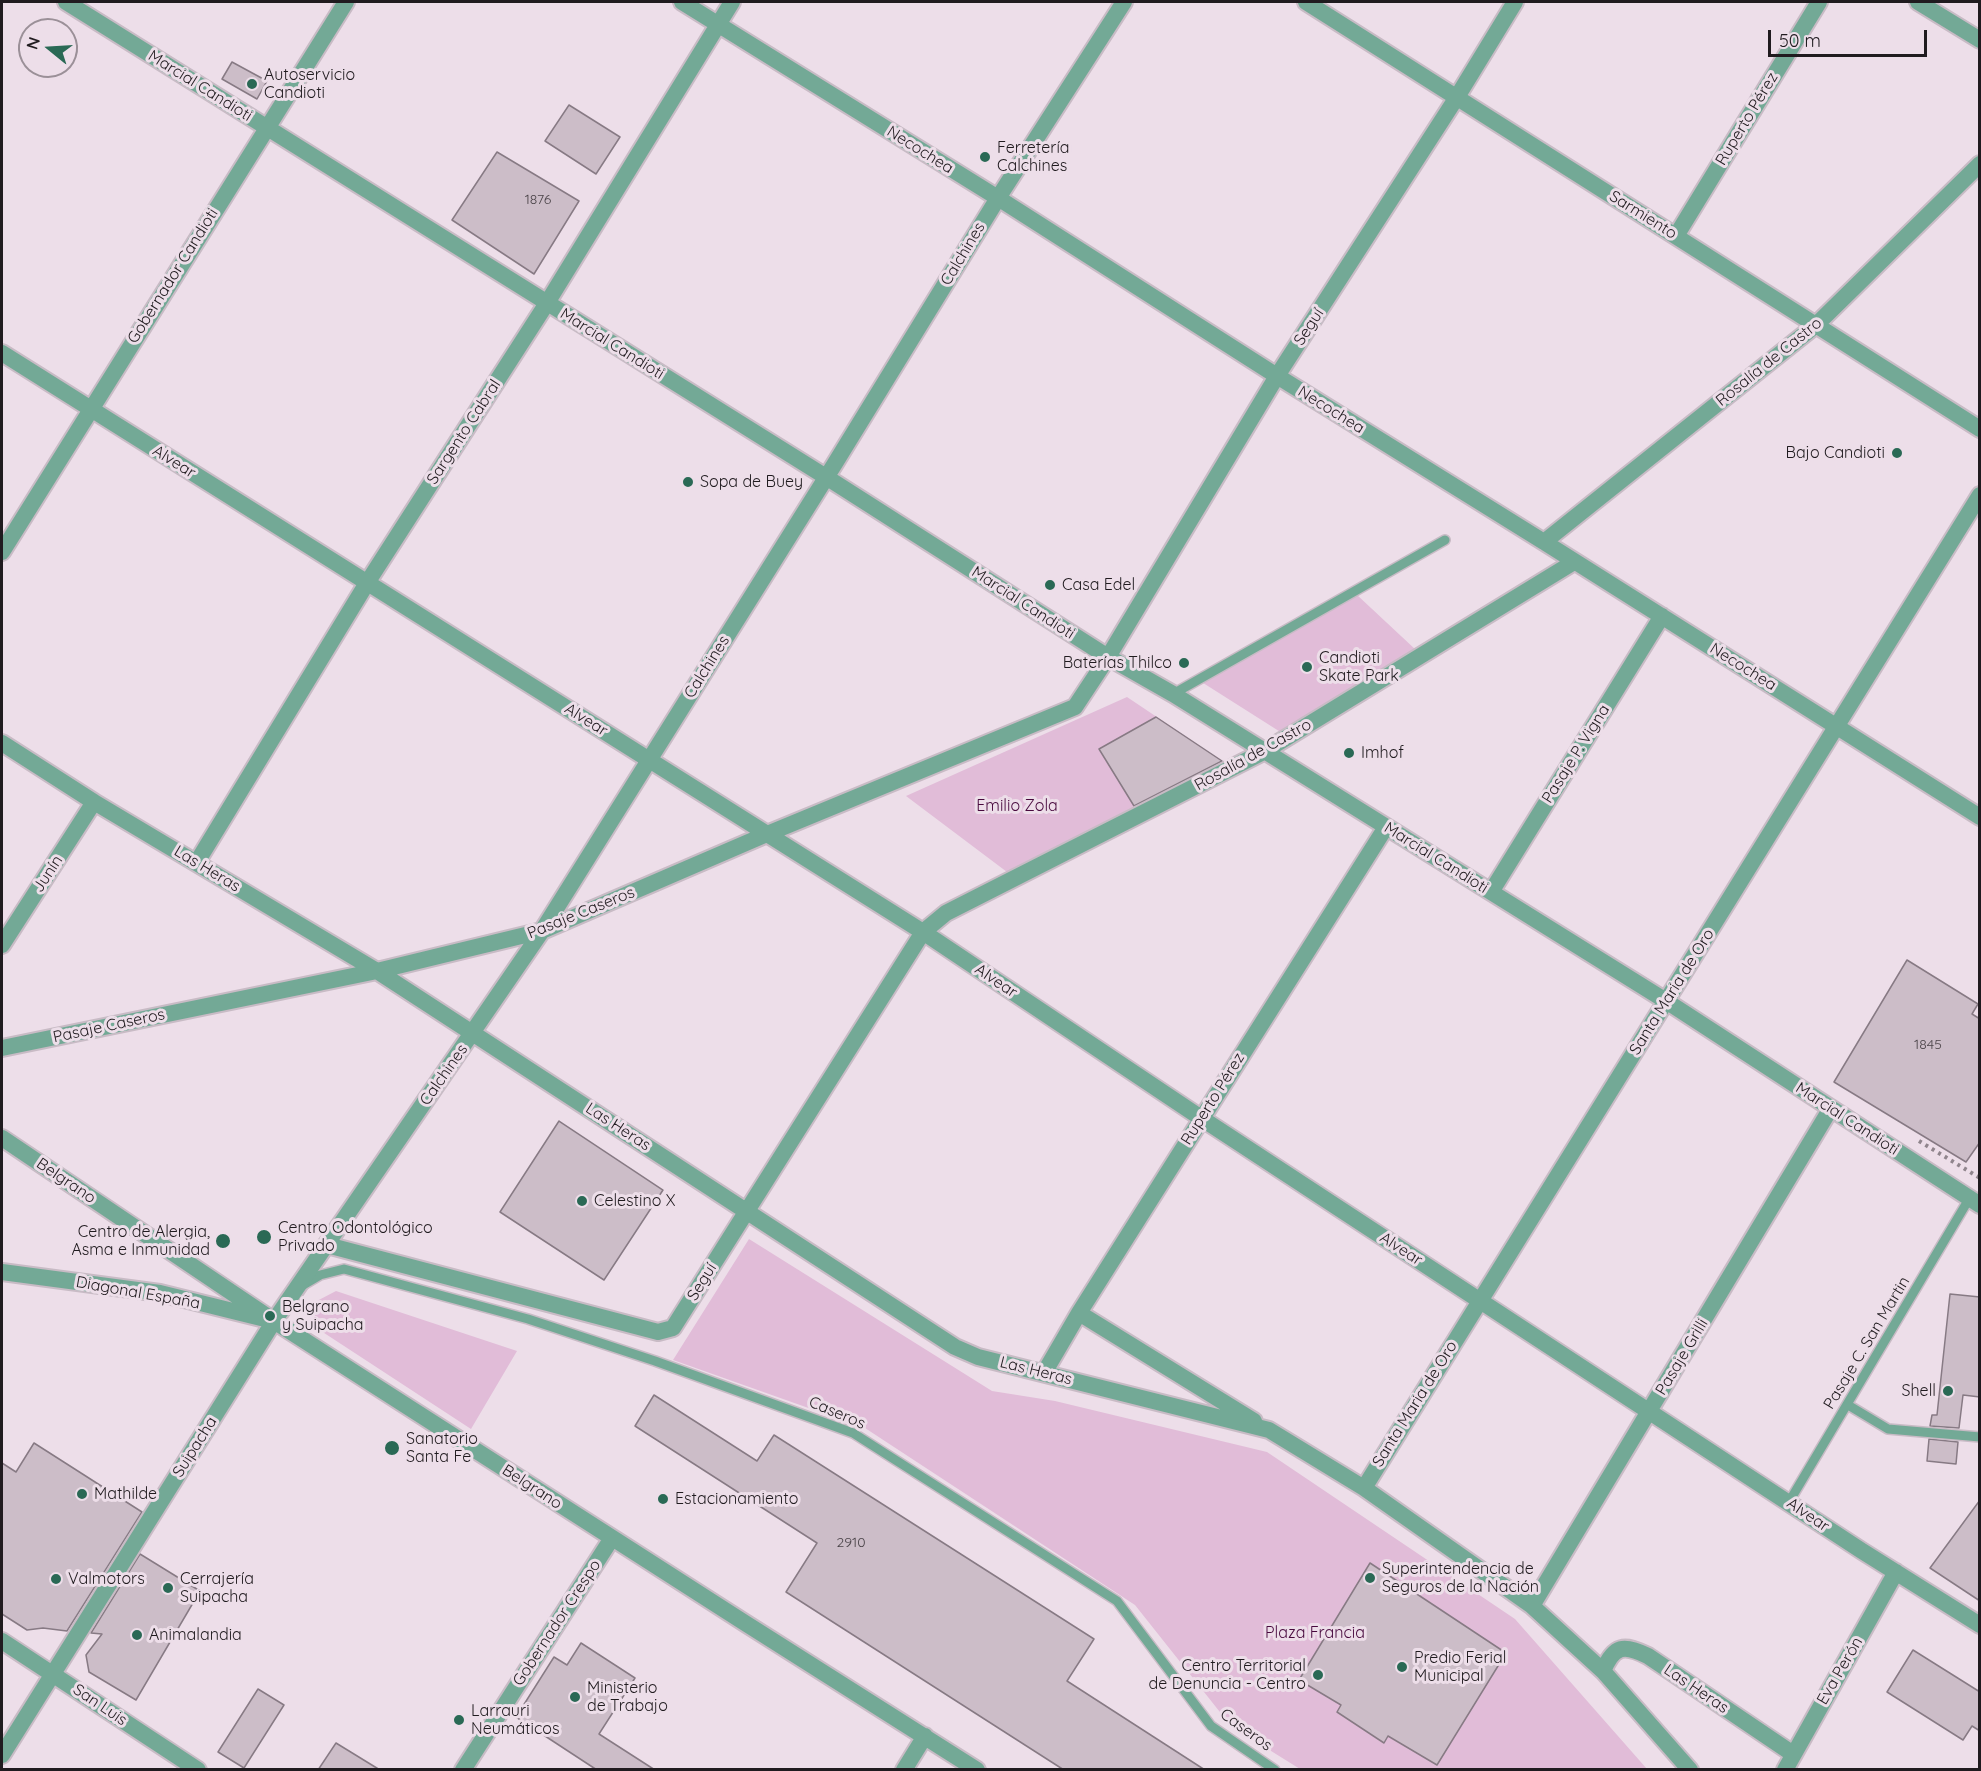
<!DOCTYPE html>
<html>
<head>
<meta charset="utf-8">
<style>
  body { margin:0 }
  #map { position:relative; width:1981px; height:1771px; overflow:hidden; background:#eddee9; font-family:Quicksand,sans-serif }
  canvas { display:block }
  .frame { position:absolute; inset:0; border:3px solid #201b1f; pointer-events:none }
  .north { position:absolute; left:18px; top:18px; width:60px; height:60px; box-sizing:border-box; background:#eddee9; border:2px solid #9b9098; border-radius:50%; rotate:288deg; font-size:16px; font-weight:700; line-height:24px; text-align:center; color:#201b1f }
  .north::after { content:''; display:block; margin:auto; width:21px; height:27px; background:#2a6955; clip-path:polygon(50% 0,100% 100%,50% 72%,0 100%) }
  .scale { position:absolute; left:1768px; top:30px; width:159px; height:27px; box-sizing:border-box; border:3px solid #201b1f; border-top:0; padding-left:8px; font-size:18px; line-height:21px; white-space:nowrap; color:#201b1f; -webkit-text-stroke:4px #eddee9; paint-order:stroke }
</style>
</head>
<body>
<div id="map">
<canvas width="1981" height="1771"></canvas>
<div class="frame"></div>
<div class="north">N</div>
<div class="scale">50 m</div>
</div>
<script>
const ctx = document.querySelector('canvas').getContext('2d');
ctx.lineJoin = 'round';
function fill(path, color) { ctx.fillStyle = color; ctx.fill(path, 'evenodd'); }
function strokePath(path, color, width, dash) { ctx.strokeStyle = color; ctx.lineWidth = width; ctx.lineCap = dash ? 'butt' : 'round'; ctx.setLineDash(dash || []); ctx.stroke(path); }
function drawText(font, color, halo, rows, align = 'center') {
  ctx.font = font + ' Quicksand,sans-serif'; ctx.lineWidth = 6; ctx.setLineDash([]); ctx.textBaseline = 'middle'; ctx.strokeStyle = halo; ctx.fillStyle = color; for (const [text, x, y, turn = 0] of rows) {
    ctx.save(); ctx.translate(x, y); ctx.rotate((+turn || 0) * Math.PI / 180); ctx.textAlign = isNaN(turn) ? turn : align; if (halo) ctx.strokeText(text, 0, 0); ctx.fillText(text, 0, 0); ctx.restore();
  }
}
fill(new Path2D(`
  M 1356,594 L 1416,650 L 1282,733 L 1200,681 Z
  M 1127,697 L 1227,764 L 1007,872 L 906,796 Z
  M 749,1239 L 992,1391 L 1055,1401 L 1267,1452 L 1515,1619 L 1647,1769 L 1300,1769 L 1231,1726 L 1135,1605 L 865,1428 L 673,1360 Z
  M 336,1291 L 517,1351 L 471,1429 L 315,1327 L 313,1303 Z`), '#e1bcd8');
const building = new Path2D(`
  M 232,62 L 267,81 L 257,99 L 222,79 Z
  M 569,105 L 620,137 L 596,174 L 545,141 Z
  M 497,152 L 579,201 L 534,274 L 452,220 Z
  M 1156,717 L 1222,761 L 1134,806 L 1099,749 Z
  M 1907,960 L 1978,1004 L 1972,1014 L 1980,1019 L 1980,1142 L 1966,1162 L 1834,1082 Z
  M 559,1121 L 663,1190 L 604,1280 L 500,1212 Z
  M 1950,1294 L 1980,1297 L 1980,1397 L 1963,1395 L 1959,1428 L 1930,1426 L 1932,1415 L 1937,1415 Z
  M 654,1395 L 757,1461 L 774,1435 L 1094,1639 L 1067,1681 L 1205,1770 L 1064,1770 L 786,1592 L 817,1543 L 635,1426 Z
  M 1929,1439 L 1958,1442 L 1956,1464 L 1927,1461 Z
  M 34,1443 L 142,1512 L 67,1631 L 43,1628 L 27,1630 L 2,1614 L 2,1463 L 16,1472 Z
  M 1980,1500 L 1980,1601 L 1930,1568 Z
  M 140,1554 L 200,1591 L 136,1700 L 89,1672 L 86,1655 L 102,1634 L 91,1633 Z
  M 1370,1563 L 1506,1653 L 1437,1765 L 1388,1736 L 1384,1743 L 1337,1712 L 1341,1705 L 1299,1680 Z
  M 581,1643 L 635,1678 L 599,1734 L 655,1770 L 597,1770 L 516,1717 L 554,1657 L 567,1665 Z
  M 1913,1650 L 1980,1692 L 1980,1731 L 1972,1726 L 1963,1740 L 1887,1692 Z
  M 258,1689 L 284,1705 L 244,1768 L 218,1752 Z
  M 336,1743 L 380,1770 L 318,1770 Z`);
fill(building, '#ccbdc8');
strokePath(building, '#877a84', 1.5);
const service = new Path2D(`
  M 1173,694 L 1445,540
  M 303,1285 L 320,1275 L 344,1269 L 528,1319 L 655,1361 L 853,1433 L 1117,1601 L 1211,1726 L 1275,1770
  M 1848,1405 L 1888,1429 L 1980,1437
  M 1789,1502 L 1969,1199`);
const minor = new Path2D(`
  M 66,2 L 826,477 L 1108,657 L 1173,694 L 1666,1001 L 1980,1205
  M 682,2 L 998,198 L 1277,376 L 1544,542 L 1980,817
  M 1306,2 L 1980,429
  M 1918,2 L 1980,40
  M 1676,236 L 1819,2
  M 2,353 L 923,932 L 1201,1118 L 1862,1551 L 1980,1625
  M 1544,542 L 1816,325 L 1980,164
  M 2,552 L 346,2
  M 2,743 L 94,802 L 377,971 L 955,1347 L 978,1357 L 1269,1430 L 1364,1488 L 1532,1606 L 1603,1671 L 1690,1770
  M 197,862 L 367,583 L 547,303 L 732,2
  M 1491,892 L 1662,616
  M 2,945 L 94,802
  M 2,1048 L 377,971 L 542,931 L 767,834 L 1075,707 L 1108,657 L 1277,376 L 1457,97 L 1515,2
  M 2,1138 L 274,1321 L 745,1623 L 977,1770
  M 327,1245 L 658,1332 L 673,1328 L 923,932 L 946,913 L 1265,751 L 1574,562
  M 2,1272 L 160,1293 L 261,1318
  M 1079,1313 L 1254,1421
  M 1044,1373 L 1079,1313 L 1386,827
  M 1364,1488 L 1980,495
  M 1532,1606 L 1831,1108
  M 2,1641 L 198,1770
  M 1603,1671 C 1614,1645 1624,1644 1648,1656 L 1793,1754
  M 2,1755 L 274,1321 L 542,931 L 834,465 L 998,198 L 1124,2
  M 463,1770 L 612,1538
  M 904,1770 L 925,1736
  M 1785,1770 L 1896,1572`);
strokePath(service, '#c8bbc5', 12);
strokePath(minor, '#c8bbc5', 20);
strokePath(new Path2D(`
  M 1919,1141 L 1980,1178`), '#90858d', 4, [3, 4.5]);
strokePath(service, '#73a996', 9);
strokePath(minor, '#73a996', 16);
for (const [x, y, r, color] of [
  [252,84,6,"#2a6955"],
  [985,157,6,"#2a6955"],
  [1897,453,6,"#2a6955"],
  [688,482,6,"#2a6955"],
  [1050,585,6,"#2a6955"],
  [1184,663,6,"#2a6955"],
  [1307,667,6,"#2a6955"],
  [1349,753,6,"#2a6955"],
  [582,1201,6,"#2a6955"],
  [264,1237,8,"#2a6955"],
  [223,1241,8,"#2a6955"],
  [270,1316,6,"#2a6955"],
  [1948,1391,6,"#2a6955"],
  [392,1448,8,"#2a6955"],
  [82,1494,6,"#2a6955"],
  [663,1499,6,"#2a6955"],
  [1370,1578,6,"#2a6955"],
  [56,1579,6,"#2a6955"],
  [168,1588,6,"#2a6955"],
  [137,1635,6,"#2a6955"],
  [1402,1667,6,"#2a6955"],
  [1318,1675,6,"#2a6955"],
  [575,1697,6,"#2a6955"],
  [459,1720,6,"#2a6955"]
]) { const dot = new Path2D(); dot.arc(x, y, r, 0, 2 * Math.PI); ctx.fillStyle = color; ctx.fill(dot); strokePath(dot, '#eddee9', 2); }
drawText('14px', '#4b4449', null, [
  ["1876",538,200],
  ["1845",1928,1045],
  ["2910",851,1543]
]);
drawText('16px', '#201b1f', '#eddee9', [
  ["Autoservicio",264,75],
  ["Candioti",264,93],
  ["Ferretería",997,148],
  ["Calchines",997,166],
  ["Bajo Candioti",1885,453,"right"],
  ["Sopa de Buey",700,482],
  ["Casa Edel",1062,585],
  ["Candioti",1319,658],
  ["Skate Park",1319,676],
  ["Baterías Thilco",1172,663,"right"],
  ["Imhof",1361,753],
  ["Celestino X",594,1201],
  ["Centro Odontológico",278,1228],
  ["Privado",278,1246],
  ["Centro de Alergia,",210,1232,"right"],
  ["Asma e Inmunidad",210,1250,"right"],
  ["Belgrano",282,1307],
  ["y Suipacha",282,1325],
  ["Shell",1936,1391,"right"],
  ["Sanatorio",406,1439],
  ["Santa Fe",406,1457],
  ["Mathilde",94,1494],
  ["Estacionamiento",675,1499],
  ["Superintendencia de",1382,1569],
  ["Seguros de la Nación",1382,1587],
  ["Valmotors",68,1579],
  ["Cerrajería",180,1579],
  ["Suipacha",180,1597],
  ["Animalandia",149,1635],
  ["Predio Ferial",1414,1658],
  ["Municipal",1414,1676],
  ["Centro Territorial",1306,1666,"right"],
  ["de Denuncia - Centro",1306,1684,"right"],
  ["Ministerio",587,1688],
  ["de Trabajo",587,1706],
  ["Larrauri",471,1711],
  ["Neumáticos",471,1729]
], 'left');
drawText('16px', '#201b1f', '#eddee9', [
  ["Marcial Candioti",200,86,32],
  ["Ruperto Pérez",1747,119,-59],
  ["Necochea",920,150,32],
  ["Sarmiento",1643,215,32],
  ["Calchines",963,254,-59],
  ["Gobernador Candioti",173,276,-58],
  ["Seguí",1309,327,-57],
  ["Marcial Candioti",612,344,32],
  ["Rosalía de Castro",1769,362,-39],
  ["Necochea",1331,410,32],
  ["Sargento Cabral",464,432,-57],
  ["Alvear",174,462,32],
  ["Marcial Candioti",1023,603,33],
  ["Calchines",707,667,-58],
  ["Necochea",1743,667,32],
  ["Alvear",586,720,32],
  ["Pasaje P. Vigna",1576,754,-58],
  ["Rosalía de Castro",1253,755,-29],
  ["Marcial Candioti",1436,858,32],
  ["Las Heras",207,869,31],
  ["Junín",48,874,-57],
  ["Pasaje Caseros",581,913,-22],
  ["Alvear",996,981,34],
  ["Santa Maria de Oro",1672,992,-58],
  ["Pasaje Caseros",109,1026,-12],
  ["Calchines",444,1075,-55],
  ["Ruperto Pérez",1213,1099,-58],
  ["Marcial Candioti",1847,1119,33],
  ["Las Heras",618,1127,33],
  ["Belgrano",66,1181,34],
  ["Alvear",1401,1249,33],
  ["Seguí",702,1282,-58],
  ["Diagonal España",138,1293,10],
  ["Pasaje C. San Martin",1867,1343,-59],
  ["Pasaje Grilli",1682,1357,-59],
  ["Las Heras",1036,1371,14],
  ["Santa Maria de Oro",1415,1404,-58],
  ["Caseros",837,1413,23],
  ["Suipacha",195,1447,-58],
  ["Belgrano",532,1487,33],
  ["Alvear",1808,1515,34],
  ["Gobernador Crespo",557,1623,-57],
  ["Eva Perón",1840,1671,-60],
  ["Las Heras",1696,1689,34],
  ["San Luis",100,1705,34],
  ["Caseros",1246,1730,36]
]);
drawText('16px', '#48093e', '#eddee9', [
  ["Emilio Zola",1017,806],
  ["Plaza Francia",1315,1633]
]);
</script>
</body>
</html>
